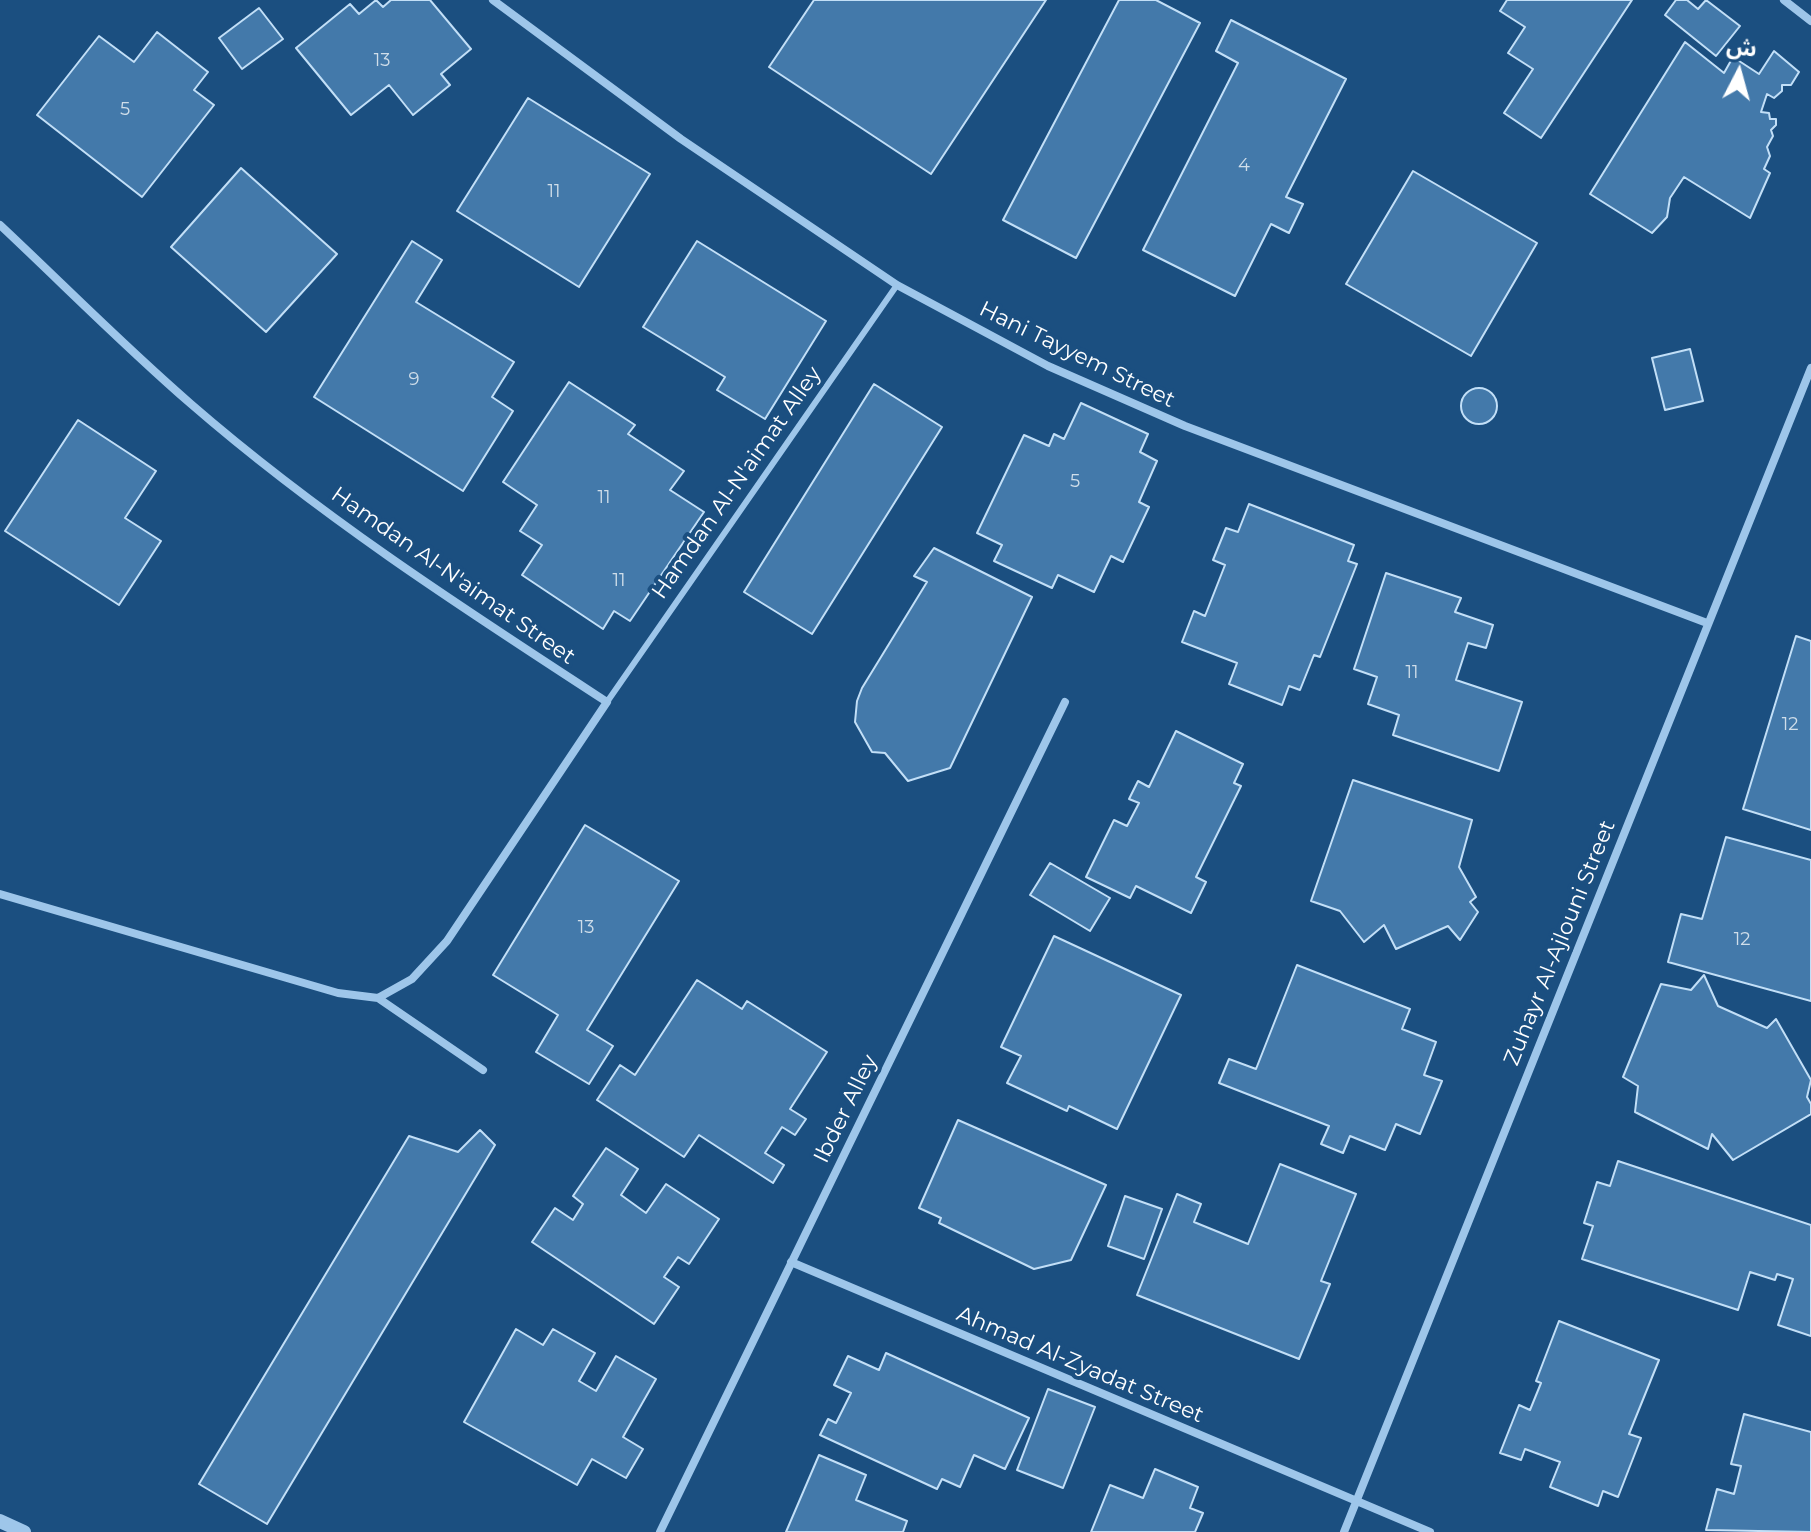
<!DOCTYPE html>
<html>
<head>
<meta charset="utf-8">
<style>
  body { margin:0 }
  #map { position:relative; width:1811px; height:1532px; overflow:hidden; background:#1b4f80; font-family:Montserrat,"Noto Sans Arabic",sans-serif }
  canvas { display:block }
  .north { position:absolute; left:1699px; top:32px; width:80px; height:80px; -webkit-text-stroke:6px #1b4f80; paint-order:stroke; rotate:6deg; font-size:22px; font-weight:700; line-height:32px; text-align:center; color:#fff }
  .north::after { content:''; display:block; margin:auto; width:28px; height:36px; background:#fff; clip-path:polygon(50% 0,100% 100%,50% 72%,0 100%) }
</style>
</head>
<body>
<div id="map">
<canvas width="1811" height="1532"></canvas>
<div class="north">ش</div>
</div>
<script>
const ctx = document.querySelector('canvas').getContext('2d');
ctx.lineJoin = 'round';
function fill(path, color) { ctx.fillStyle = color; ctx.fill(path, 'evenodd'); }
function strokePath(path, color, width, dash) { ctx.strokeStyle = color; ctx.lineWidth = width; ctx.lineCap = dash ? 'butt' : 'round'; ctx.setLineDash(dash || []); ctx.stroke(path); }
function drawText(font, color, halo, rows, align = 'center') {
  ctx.font = font + ' Montserrat,sans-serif'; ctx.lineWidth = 8; ctx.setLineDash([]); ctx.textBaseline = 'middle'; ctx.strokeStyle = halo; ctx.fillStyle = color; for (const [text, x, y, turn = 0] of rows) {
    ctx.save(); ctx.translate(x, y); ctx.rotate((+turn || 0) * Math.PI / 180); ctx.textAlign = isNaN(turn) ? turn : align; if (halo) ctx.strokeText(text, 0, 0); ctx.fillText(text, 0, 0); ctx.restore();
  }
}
const building = new Path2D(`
  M 376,0 L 383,7 L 391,0 L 430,0 L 471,49 L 441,74 L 450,85 L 413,115 L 389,85 L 351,115 L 296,48 L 350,4 L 359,14 Z
  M 814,0 L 1046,0 L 931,174 L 769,67 Z
  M 1119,0 L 1156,0 L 1200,23 L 1076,258 L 1003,220 Z
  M 1507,0 L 1632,0 L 1541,138 L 1504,113 L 1533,69 L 1508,53 L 1525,27 L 1500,11 Z
  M 1676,0 L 1687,0 L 1698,9 L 1706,0 L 1740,26 L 1716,56 L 1665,15 Z
  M 259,8 L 283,39 L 242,69 L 219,38 Z
  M 1231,20 L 1346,79 L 1286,197 L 1303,204 L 1289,233 L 1271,224 L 1235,296 L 1143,250 L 1238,63 L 1216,51 Z
  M 157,32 L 208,72 L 194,90 L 214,105 L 142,197 L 37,115 L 99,36 L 134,62 Z
  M 1685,42 L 1724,73 L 1733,57 L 1759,74 L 1774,51 L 1799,72 L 1791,85 L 1782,85 L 1782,91 L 1774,98 L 1767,94 L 1761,112 L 1769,113 L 1770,119 L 1776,119 L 1776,125 L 1771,130 L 1773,136 L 1767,147 L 1770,156 L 1764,169 L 1770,173 L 1750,218 L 1684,177 L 1670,198 L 1667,217 L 1652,233 L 1590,194 Z
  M 528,98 L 650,174 L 579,287 L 457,211 Z
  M 241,168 L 337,254 L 266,332 L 171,247 Z
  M 1413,171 L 1537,243 L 1471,356 L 1346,284 Z
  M 412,241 L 442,260 L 416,302 L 514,362 L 492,397 L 513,411 L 463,491 L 314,397 Z
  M 697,241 L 826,321 L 765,419 L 717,390 L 725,377 L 643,327 Z
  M 1690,349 L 1703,401 L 1665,410 L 1652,358 Z
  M 569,382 L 635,425 L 628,434 L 684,471 L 670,490 L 704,512 L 630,621 L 614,611 L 603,629 L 522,575 L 542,545 L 520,531 L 537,505 L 503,482 Z
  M 874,384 L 942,427 L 812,634 L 744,592 Z
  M1461 406a18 18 0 1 1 36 0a18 18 0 1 1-36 0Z
  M 1081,403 L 1148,434 L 1140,452 L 1157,461 L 1139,502 L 1149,507 L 1123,562 L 1111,556 L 1094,592 L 1058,575 L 1052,588 L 994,561 L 1002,545 L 977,533 L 1024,435 L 1049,446 L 1054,434 L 1064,439 Z
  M 78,420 L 156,471 L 125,518 L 161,541 L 119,605 L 5,531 Z
  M 1249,504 L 1354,545 L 1348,561 L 1357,564 L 1320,657 L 1314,655 L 1300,690 L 1289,686 L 1282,705 L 1229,684 L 1237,663 L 1182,642 L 1194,611 L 1205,616 L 1225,565 L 1213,560 L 1226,528 L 1238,532 Z
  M 934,548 L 1032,597 L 950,768 L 908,781 L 885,753 L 872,752 L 855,722 L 857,701 L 862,688 L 927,582 L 914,576 Z
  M 1386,573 L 1461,598 L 1455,612 L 1493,625 L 1486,648 L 1468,643 L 1456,680 L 1522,702 L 1499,771 L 1393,735 L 1399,715 L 1368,704 L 1377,677 L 1354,669 Z
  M 1796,636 L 1811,641 L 1811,830 L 1743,809 Z
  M 1176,731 L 1243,764 L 1234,783 L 1241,786 L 1196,877 L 1206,882 L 1191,913 L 1136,886 L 1130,898 L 1086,877 L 1114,820 L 1127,826 L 1139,803 L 1129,799 L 1138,781 L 1149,787 Z
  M 1353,780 L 1472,820 L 1459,867 L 1476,897 L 1470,902 L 1478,912 L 1460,940 L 1448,926 L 1396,949 L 1384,925 L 1364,942 L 1340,911 L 1311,901 Z
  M 585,825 L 679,881 L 587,1030 L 613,1046 L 589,1084 L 536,1052 L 558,1015 L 493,975 Z
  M 1726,837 L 1811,860 L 1811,1001 L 1668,962 L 1681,914 L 1702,919 Z
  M 1050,863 L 1110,898 L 1090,931 L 1030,895 Z
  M 1054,936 L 1181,995 L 1117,1129 L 1069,1106 L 1067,1111 L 1007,1083 L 1021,1056 L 1001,1047 Z
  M 1297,965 L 1410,1009 L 1402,1029 L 1436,1042 L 1424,1075 L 1442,1081 L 1420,1134 L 1396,1124 L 1385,1150 L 1350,1136 L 1343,1153 L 1321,1144 L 1329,1126 L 1219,1083 L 1229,1059 L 1256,1069 Z
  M 1704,975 L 1718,1006 L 1767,1028 L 1776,1019 L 1811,1080 L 1807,1097 L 1811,1104 L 1811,1114 L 1733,1160 L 1712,1134 L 1708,1149 L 1635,1112 L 1638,1086 L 1623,1077 L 1661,984 L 1691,990 Z
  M 697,980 L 742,1009 L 747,1001 L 827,1052 L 790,1109 L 806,1119 L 795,1135 L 782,1127 L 765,1153 L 784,1165 L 773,1183 L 699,1135 L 684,1157 L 597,1100 L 620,1065 L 635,1075 Z
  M 958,1120 L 1106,1185 L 1071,1260 L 1034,1269 L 939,1223 L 941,1218 L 919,1208 Z
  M 480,1130 L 495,1145 L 267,1524 L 199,1484 L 409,1136 L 458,1152 Z
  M 606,1148 L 638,1169 L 621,1195 L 646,1213 L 666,1184 L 719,1219 L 689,1264 L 678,1257 L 664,1277 L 679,1287 L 654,1324 L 532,1242 L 555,1208 L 573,1220 L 583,1204 L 573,1196 Z
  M 1618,1161 L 1811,1225 L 1811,1336 L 1778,1325 L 1793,1279 L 1777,1274 L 1775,1280 L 1750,1272 L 1738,1310 L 1582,1259 L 1593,1226 L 1584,1223 L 1597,1182 L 1610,1186 Z
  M 1280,1164 L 1356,1194 L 1321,1281 L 1330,1284 L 1299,1359 L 1137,1295 L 1177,1194 L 1201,1204 L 1194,1222 L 1248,1244 Z
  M 1125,1196 L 1162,1209 L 1144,1259 L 1108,1246 Z
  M 1559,1321 L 1659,1360 L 1629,1434 L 1641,1438 L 1618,1497 L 1603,1491 L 1598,1506 L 1550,1487 L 1560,1462 L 1525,1449 L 1521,1460 L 1500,1453 L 1519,1405 L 1530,1410 L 1541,1383 L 1536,1381 Z
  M 516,1329 L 543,1345 L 553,1329 L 595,1353 L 579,1381 L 596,1391 L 616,1356 L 656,1379 L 623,1437 L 643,1449 L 626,1478 L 592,1459 L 577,1485 L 464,1422 Z
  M 886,1353 L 1029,1418 L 1005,1469 L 974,1455 L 960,1487 L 942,1479 L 937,1489 L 820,1435 L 828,1419 L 836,1423 L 851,1393 L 834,1385 L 848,1356 L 879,1370 Z
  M 1048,1389 L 1095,1407 L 1063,1488 L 1017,1470 Z
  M 1744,1414 L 1811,1432 L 1811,1532 L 1706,1530 L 1717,1489 L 1734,1494 L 1741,1466 L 1731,1464 Z
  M 819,1455 L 866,1475 L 856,1500 L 907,1521 L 903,1532 L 786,1532 Z
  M 1155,1469 L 1198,1487 L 1190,1508 L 1203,1513 L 1195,1532 L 1091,1532 L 1110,1485 L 1143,1498 Z`);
fill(building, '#4379aa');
strokePath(building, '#c2dff7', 2);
strokePath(new Path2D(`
  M 607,702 L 897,285`), '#9ec6ea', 6);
strokePath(new Path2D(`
  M 493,0 L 681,139 L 897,285 L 1048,366 L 1185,426 L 1707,623
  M 1784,0 L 1811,21
  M 0,225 C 64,285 125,347 191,404 C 320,516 464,609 607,702 L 447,941 L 412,979 L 378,998
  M 0,894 L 338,993 L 378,998 L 483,1070
  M 791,1262 L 1430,1532
  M 660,1532 L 1065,702
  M 1344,1532 L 1811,368`), '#9ec6ea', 8);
strokePath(new Path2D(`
  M 0,1521 L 24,1532`), '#9ec6ea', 14);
drawText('18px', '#d0deea', null, [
  ["13",382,61],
  ["5",125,110],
  ["4",1244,166],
  ["11",554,192],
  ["9",414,380],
  ["5",1075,482],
  ["11",604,498],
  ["11",619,581],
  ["11",1412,673],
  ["12",1790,725],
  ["13",586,928],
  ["12",1742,940]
]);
drawText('22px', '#fff', '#1b4f80', [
  ["Hani Tayyem Street",1077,355,26],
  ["Hamdan Al-N'aimat Alley",737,483,-55],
  ["Hamdan Al-N'aimat Street",453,576,35],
  ["Zuhayr Al-Ajlouni Street",1560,943,-68],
  ["Ibder Alley",846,1109,-64],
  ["Ahmad Al-Zyadat Street",1080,1365,23]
]);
</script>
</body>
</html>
